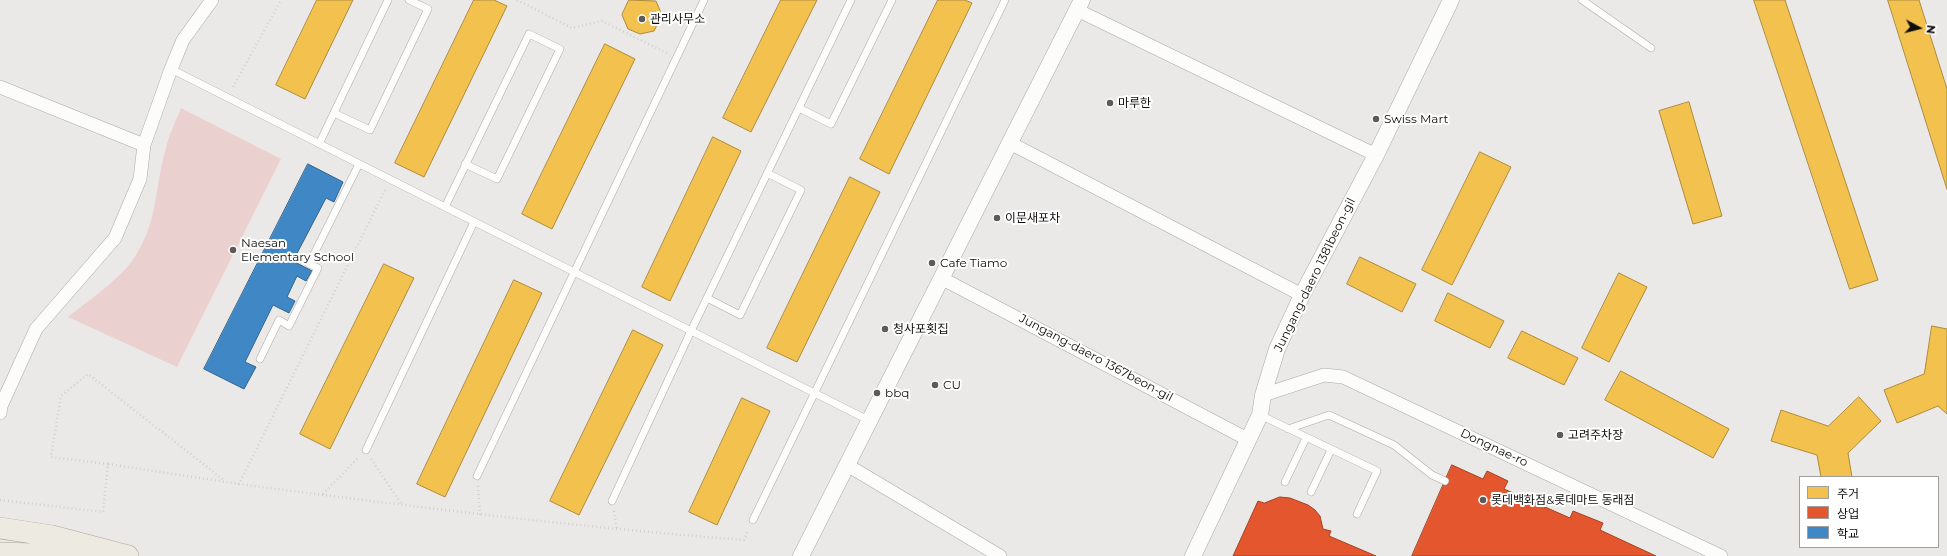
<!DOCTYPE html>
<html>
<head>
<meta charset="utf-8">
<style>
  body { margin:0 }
  #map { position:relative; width:1947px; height:556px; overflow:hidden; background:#ebe9e7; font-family:Montserrat,"Noto Sans KR",sans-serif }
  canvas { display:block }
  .legend { position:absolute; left:1799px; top:476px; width:140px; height:72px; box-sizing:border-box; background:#fff; border:1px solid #9f9f9e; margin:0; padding:5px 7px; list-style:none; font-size:12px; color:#0f0e0d }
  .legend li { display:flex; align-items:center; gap:8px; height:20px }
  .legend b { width:20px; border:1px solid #9f9f9e }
  .north { position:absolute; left:1899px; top:8px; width:40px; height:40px; -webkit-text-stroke:3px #fff; paint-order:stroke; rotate:97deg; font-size:11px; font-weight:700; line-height:16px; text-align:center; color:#0f0e0d }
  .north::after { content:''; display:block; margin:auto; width:14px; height:18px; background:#0f0e0d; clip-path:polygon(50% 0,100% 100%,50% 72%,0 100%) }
</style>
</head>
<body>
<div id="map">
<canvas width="1947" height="556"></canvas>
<ul class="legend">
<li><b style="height:11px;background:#f2c14e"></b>주거</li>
<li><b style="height:11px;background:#e4572e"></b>상업</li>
<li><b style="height:11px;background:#3f88c5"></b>학교</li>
</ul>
<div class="north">N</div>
</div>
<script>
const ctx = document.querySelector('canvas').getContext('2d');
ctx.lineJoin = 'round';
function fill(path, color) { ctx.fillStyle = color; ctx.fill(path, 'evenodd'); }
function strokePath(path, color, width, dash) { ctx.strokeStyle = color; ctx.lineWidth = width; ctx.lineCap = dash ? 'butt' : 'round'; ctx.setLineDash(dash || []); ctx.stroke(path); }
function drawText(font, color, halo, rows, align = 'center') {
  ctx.font = font + ' Montserrat,"Noto Sans KR",sans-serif'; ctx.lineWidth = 4; ctx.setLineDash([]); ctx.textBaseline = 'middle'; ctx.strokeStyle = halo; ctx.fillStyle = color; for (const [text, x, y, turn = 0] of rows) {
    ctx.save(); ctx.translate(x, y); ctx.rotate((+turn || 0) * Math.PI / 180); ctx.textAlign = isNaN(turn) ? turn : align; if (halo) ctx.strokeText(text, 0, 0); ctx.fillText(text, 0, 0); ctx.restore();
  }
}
fill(new Path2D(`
  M 181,108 L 281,159 L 177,367 L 68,317 C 89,300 119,280 134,258 C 159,220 154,188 166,148 C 169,134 176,121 181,108 Z`), '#ead1cf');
const homes = new Path2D(`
  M 317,0 L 353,0 L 305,99 L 276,85 Z
  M 474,0 L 494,0 L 507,6 L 424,177 L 395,163 Z
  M 629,0 L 656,1 L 662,15 L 654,31 L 640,34 L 628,29 L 622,15 Z
  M 781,0 L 817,0 L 751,132 L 723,118 Z
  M 938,0 L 965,0 L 972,3 L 889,174 L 860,159 Z
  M 1754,0 L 1785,0 L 1878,280 L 1850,289 Z
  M 1888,0 L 1919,0 L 1947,89 L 1947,189 Z
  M 605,44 L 635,59 L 552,229 L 522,214 Z
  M 1689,102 L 1722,216 L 1693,224 L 1659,111 Z
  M 713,137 L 741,151 L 670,301 L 642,287 Z
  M 1480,152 L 1511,167 L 1452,285 L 1422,270 Z
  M 850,177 L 880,192 L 797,362 L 767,348 Z
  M 1360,257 L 1416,284 L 1402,312 L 1347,284 Z
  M 384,264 L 414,278 L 330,449 L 300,434 Z
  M 1619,273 L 1647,287 L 1609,362 L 1582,348 Z
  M 514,280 L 542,293 L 445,497 L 417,484 Z
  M 1448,293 L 1504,321 L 1490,348 L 1435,321 Z
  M 1932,326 L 1947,329 L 1947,414 L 1938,406 L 1897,423 L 1884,390 L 1924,374 Z
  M 633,330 L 663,345 L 579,515 L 550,501 Z
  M 1522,331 L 1578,358 L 1564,385 L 1508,358 Z
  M 1621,371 L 1729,429 L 1713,458 L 1605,400 Z
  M 1859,397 L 1881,421 L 1848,453 L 1852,477 L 1821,477 L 1817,455 L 1771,441 L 1781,410 L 1828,426 Z
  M 742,398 L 770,411 L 717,525 L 689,512 Z`);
fill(homes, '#f2c14e');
strokePath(homes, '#ae8b3a', 1);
const shops = new Path2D(`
  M 1452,465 L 1483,479 L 1487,471 L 1508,481 L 1504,489 L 1570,518 L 1573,511 L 1603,523 L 1600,530 L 1656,556 L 1412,556 Z
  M 1280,497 L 1290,498 L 1308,505 L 1315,510 L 1320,516 L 1323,529 L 1331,531 L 1329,536 L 1376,556 L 1233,556 L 1258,501 L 1264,503 Z`);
fill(shops, '#e4572e');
strokePath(shops, '#a44124', 1);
const schools = new Path2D(`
  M 308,164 L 343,182 L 334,202 L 326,198 L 293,261 L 312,271 L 306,281 L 297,276 L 287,297 L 295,301 L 289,313 L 273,305 L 245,362 L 256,367 L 244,389 L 204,369 Z`);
fill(schools, '#3f88c5');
strokePath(schools, '#31638e', 1);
const service = new Path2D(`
  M 1582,0 L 1651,48
  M 171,69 L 870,421
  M 799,108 L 831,124 L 892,0
  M 334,113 L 370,130 L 428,9 L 409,0
  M 319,144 L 388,0
  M 445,207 L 529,34 L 560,49 L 497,179 L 465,164
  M 707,298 L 740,315 L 801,190 L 767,173
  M 260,359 L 279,320 L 289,326 L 318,268 L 309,264 L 359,164
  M 1260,415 L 1377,471 L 1357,514
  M 1288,429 L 1329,415 L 1394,445 L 1432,475 L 1445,481
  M 366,450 L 474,222
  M 477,476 L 704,0
  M 1285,482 L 1306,438
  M 1311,492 L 1331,450
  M 612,501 L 691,331 L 851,0
  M 753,520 L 1005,0`);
const minor = new Path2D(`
  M 1077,10 L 1376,155
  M 0,87 L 144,145
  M 1010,143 L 1302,295
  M 941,278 L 1249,440
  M 1263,395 L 1324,375 L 1343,377 L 1721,556
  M 0,413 L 1,406 L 36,329 L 115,238 L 140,179 L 144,145 L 171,69 L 183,40 L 212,0
  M 847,465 L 1000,556`);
const tertiary = new Path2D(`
  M 801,556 L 1082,0
  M 1193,556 L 1260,415 L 1263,395 L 1277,349 L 1302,295 L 1376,155 L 1451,0`);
const primary = new Path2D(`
  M 0,528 L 52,536 L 128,556
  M 0,553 L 99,556`);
strokePath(service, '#aaa9a7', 8);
strokePath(minor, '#aaa9a7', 14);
strokePath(tertiary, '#aaa9a7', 17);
strokePath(primary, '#ada898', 22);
strokePath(new Path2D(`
  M 517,0 L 572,28 L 602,21 L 667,53
  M 233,87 L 281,0
  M 385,190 L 239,484 C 407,506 575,527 744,540 L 748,530
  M 371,459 L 402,505
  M 108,464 L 51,457 L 61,396 L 88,374 L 225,481
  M 478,486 L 480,515
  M 323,494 L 358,458
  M 0,500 L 103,512 L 108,464 L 239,484
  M 614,511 L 617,530`), '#d1d0d0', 2.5, [1, 3]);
strokePath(service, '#fcfcfb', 7);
strokePath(minor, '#fcfcfb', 13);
strokePath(tertiary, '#fcfcfb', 16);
strokePath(primary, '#edeae1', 21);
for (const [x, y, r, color] of [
  [642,19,4,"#5c5b59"],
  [1110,103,4,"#5c5b59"],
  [1376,119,4,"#5c5b59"],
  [997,218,4,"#5c5b59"],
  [233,250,4,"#5c5b59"],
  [932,263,4,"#5c5b59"],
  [885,329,4,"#5c5b59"],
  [935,385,4,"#5c5b59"],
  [877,393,4,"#5c5b59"],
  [1560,435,4,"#5c5b59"],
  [1483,500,4,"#5c5b59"]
]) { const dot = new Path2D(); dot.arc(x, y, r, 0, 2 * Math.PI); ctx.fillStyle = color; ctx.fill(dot); strokePath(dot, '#fff', 1.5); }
drawText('12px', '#0f0e0d', '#fff', [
  ["관리사무소",650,19],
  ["마루한",1118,103],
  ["Swiss Mart",1384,119],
  ["이문새포차",1005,218],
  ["Naesan",241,243],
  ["Elementary School",241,257],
  ["Cafe Tiamo",940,263],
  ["청사포횟집",893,329],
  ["CU",943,385],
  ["bbq",885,393],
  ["고려주차장",1568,435],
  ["롯데백화점&롯데마트 동래점",1491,500]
], 'left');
drawText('12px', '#0f0e0d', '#fff', [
  ["Jungang-daero 1381beon-gil",1315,275,-64],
  ["Jungang-daero 1367beon-gil",1096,358,28],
  ["Dongnae-ro",1494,448,25]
]);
</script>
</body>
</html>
